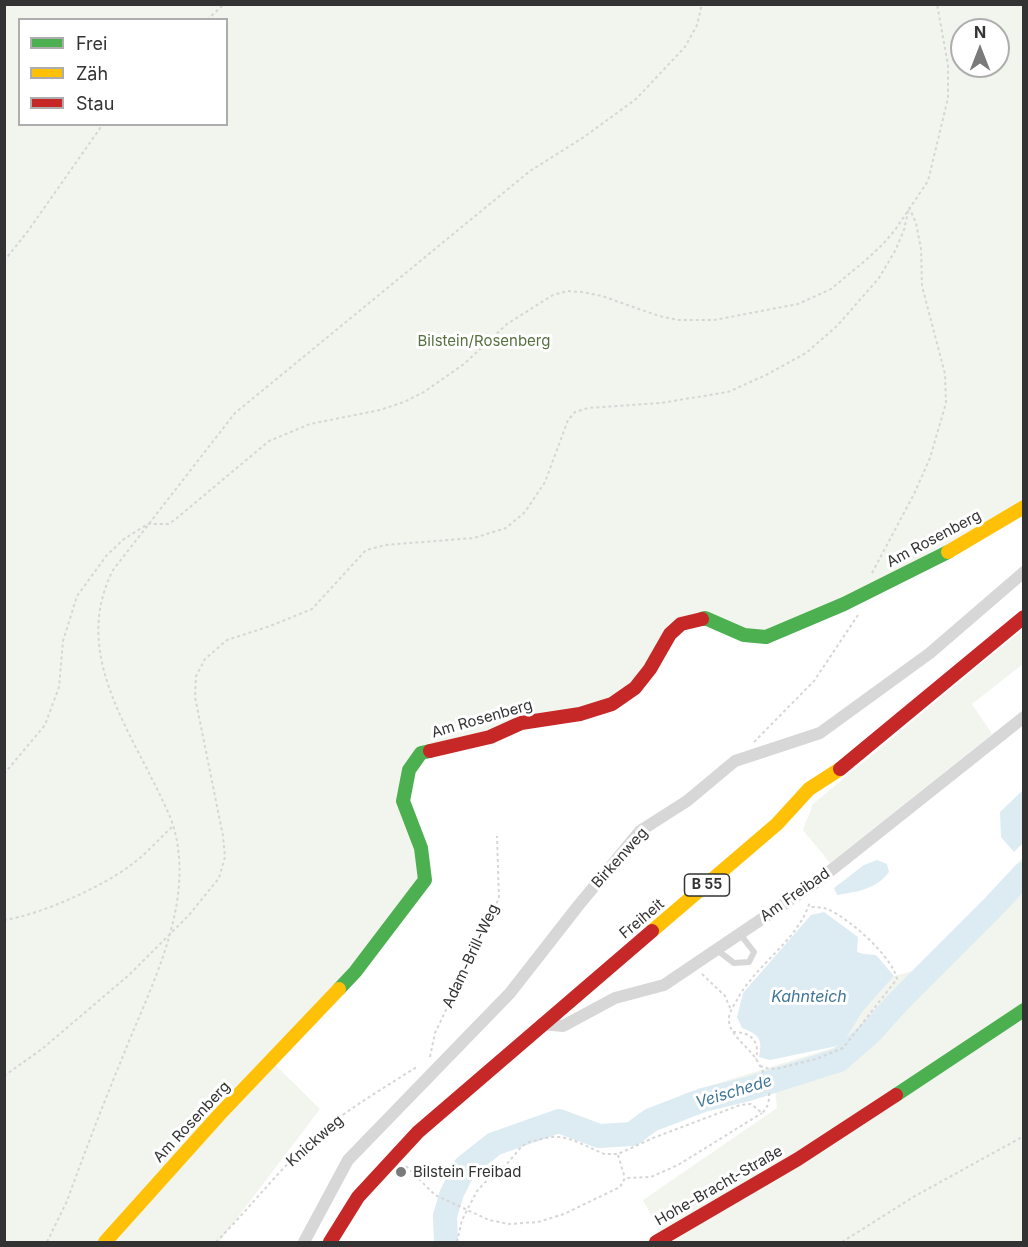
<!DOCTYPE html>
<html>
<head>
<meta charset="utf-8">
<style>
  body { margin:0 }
  #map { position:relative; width:1028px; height:1247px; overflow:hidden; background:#fff; font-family:Inter,sans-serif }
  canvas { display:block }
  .frame { position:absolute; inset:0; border:6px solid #333; pointer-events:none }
  .legend { position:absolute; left:18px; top:18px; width:210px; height:108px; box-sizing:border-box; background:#fff; border:2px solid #adadad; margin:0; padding:8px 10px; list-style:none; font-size:18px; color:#333 }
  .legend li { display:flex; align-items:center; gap:12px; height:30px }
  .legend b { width:30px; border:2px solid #adadad }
  .north { position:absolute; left:950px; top:18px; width:60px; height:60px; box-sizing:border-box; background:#fff; border:2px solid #adadad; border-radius:50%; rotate:0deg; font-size:16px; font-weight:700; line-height:24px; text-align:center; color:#333 }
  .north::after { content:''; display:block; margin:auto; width:21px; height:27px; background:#7a7a7a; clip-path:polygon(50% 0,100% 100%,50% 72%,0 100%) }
</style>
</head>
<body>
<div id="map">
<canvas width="1028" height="1247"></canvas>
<div class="frame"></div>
<ul class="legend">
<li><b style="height:8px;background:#4caf50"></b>Frei</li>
<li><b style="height:8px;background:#ffc107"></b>Zäh</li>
<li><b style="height:8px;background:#c62828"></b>Stau</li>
</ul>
<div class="north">N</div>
</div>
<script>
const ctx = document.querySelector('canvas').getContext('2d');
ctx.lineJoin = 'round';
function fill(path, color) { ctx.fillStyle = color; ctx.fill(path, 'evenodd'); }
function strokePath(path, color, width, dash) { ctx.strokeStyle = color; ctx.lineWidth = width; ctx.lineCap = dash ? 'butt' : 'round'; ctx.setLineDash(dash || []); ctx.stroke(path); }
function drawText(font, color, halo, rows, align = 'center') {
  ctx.font = font + ' Inter,sans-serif'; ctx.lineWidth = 6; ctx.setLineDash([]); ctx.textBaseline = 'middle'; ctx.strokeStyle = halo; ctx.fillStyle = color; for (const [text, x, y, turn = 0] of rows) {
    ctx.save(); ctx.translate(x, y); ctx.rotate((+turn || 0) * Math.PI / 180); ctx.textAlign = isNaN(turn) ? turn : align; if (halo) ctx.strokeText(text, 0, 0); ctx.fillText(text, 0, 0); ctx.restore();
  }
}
fill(new Path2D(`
  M 5,5 L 1023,5 L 1023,507 L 766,637 L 705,618 L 681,624 L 612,704 L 421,753 L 403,801 L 425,880 L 272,1062 L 320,1109 L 219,1242 L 5,1242 ZM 20,20 L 226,20 L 226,124 L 20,124 ZM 962,30 L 998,30 L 998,66 L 962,66 Z
  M 1023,629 L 1023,664 L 972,704 L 992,734 L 830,863 L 803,830 L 813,804 Z
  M 1023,857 L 1023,1242 L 665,1242 L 643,1200 L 777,1108 L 775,1089 L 688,1117 L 680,1095 L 842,1045 L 863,1011 L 894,976 L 920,969 Z`), '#f1f5ed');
fill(new Path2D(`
  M 1023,790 L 1023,843 L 1014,852 L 1001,837 L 1000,812 Z
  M 877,860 L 887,864 L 889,872 C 877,889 856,892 837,895 L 834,888 L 864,865 Z
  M 824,912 L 858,937 L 857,952 L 864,954 L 876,955 L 894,976 L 863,1011 L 842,1045 L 770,1060 L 759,1057 C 763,1040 759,1034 742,1028 L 737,1017 L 743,993 L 811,915 Z`), '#ddebf3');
strokePath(new Path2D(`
  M 446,1242 L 445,1216 L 452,1193 L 465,1167 L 494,1144 L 559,1121 L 599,1136 L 632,1134 L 651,1120 L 703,1100 L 748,1089 L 839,1060 L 871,1032 L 898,1002 L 992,908 L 1024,874`), '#ddebf3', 24);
strokePath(new Path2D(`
  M 207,20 L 224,4
  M 4,261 L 28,231 L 103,124
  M 872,573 L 914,494 L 930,458 L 946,403 L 945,374 L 922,286 L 921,249 L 916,223 L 909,207
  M 754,742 L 814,681 L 858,615
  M 4,774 L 45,725 L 59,687 L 63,641 L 77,596 L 107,555 L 124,539 L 148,524 L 169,524 L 177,518 L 269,441 L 310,424 L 380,410 L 404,402 L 424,392 L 464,364 L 507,324 L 553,295 L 568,291 L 582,292 L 602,296 L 659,316 L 678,320 L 714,320 L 798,304 L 831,289 L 866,260 L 883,244 L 895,230 L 928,181 L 948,98 L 948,65 L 937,4
  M 4,920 C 40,915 102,887 131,865 C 146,854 159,839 172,827
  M 702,974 L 725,996 L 731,1010
  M 733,1032 C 751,1032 760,1041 756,1059
  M 430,1057 L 435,1033 L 499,898 L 497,836
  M 760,1066 L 770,1069 L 780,1068 L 816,1059 L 843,1048 L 897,979 C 892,956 849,918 827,909 C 822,907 815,907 809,907
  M 4,1076 L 42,1049 L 129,975 L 189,915 L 219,878 L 225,857 L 223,836 L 195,697 L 196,676 L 205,659 L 227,640 L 270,626 L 312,609 L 366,550 L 385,545 L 474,538 L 506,528 L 525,512 L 545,482 L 568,420 L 575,412 L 588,408 L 660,403 L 728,392 L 766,375 L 806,353 L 837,326 L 879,278 L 895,251 L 904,230 L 909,207
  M 618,1155 L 625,1178
  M 406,1166 L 435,1195 L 489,1220 L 509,1224 L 538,1222 L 564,1214 L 620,1187 L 625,1178 L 651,1177 L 678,1165 L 762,1113
  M 47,1242 L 67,1201 C 84,1154 102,1107 121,1061 C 149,989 197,904 173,825 C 167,808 158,791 150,775 C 117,710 76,643 113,570 L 235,413 L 530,171 L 584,137 L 636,99 L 685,47 L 697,25 L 702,4
  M 216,1242 C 245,1213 271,1180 300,1151 C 332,1118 376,1093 415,1068 L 419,1069
  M 457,1242 L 462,1220 L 477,1191 L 490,1177 L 506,1165 L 522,1146 L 529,1142 L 550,1137 L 561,1137 L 573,1140 L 604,1154 L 618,1154 L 653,1138 L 740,1105 L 751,1104 L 762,1113 C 777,1100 765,1073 756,1059 C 748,1046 727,1034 729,1017 C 730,1011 734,1005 737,1000 C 755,965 800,939 810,901
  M 842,1242 L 915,1196 L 1024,1136`), '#d6d6d6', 2, [3, 3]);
strokePath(new Path2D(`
  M 717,950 L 734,963 L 749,962 L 754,952 L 740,934`), '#d7d7d7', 6);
strokePath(new Path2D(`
  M 542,1024 L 563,1026 L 615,998 L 664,985 L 815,883 L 1024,717
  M 304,1242 L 348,1160 L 510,993 L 578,906 L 640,831 L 687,801 L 735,761 L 820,733 L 930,653 L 1024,572`), '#d7d7d7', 12);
strokePath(new Path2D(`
  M 702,619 L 705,618 L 744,635 L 766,637 L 844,604 L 948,552
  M 339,989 L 355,972 L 425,880 L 421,848 L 403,801 L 409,770 L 421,753 L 430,751
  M 896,1095 L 1024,1010`), '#4caf50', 14);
strokePath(new Path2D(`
  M 948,552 L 1024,507
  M 652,931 L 777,824 L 809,789 L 840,769
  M 105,1242 L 219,1115 L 339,989`), '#ffc107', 14);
strokePath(new Path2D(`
  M 430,751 L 490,737 L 521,723 L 580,714 L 612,704 L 635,688 L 650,669 L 670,634 L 681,624 L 702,619
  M 840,769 L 1024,617
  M 330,1242 L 358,1197 L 418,1132 L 652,931
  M 656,1242 L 798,1159 L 896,1095`), '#c62828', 14);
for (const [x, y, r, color] of [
  [401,1172,6,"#7a7a7a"]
]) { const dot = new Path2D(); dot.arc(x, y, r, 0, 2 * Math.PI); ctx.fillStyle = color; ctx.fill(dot); strokePath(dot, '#fff', 2); }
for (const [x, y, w] of [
  [707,885,45]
]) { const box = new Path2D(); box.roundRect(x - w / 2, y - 11, w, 22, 4.5); ctx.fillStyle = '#fff'; ctx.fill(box); strokePath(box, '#333', 1.5); }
drawText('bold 14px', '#333', null, [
  ["B 55",707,885]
]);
drawText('15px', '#56703f', '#fff', [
  ["Bilstein/Rosenberg",484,341]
]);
drawText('15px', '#333', '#fff', [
  ["Am Rosenberg",934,539,-28],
  ["Am Rosenberg",482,719,-16],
  ["Birkenweg",620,858,-48],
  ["Am Freibad",795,895,-35],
  ["Freiheit",642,919,-40],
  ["Adam-Brill-Weg",471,956,-65],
  ["Am Rosenberg",192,1122,-47],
  ["Knickweg",315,1141,-41],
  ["Hohe-Bracht-Straße",719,1186,-30]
]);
drawText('15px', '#333', '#fff', [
  ["Bilstein Freibad",413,1172]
], 'left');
drawText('italic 16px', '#3f7597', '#fff', [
  ["Kahnteich",809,997],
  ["Veischede",734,1092,-17]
]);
</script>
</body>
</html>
